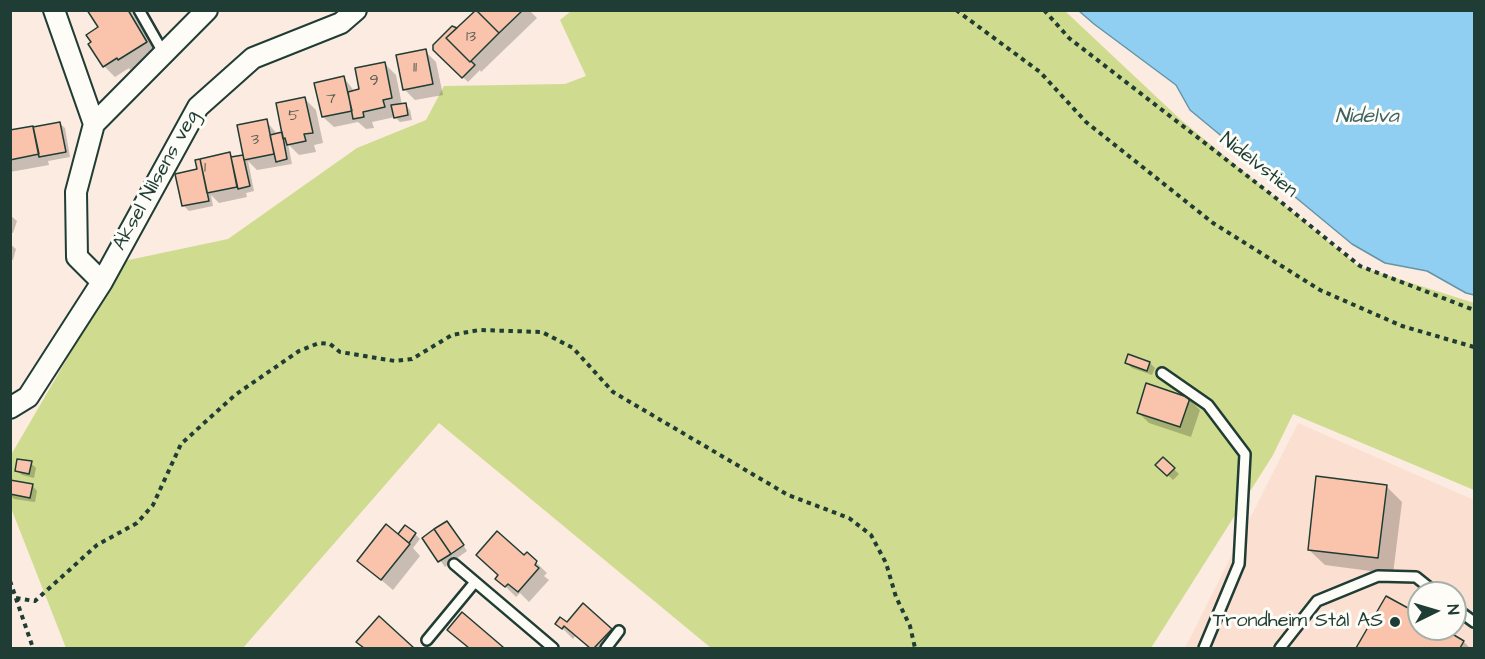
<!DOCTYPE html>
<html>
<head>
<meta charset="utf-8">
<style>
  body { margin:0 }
  #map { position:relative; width:1485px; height:659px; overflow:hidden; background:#fcebe0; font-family:"Architects Daughter",sans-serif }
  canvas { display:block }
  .frame { position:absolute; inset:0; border:12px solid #1f3d34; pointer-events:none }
  .north { position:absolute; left:1407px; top:581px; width:60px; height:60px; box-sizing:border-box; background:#fdfcf7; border:2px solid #a4b0a9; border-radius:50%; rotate:85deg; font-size:16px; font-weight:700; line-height:24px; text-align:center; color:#1f3d34 }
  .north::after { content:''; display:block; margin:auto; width:21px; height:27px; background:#1f3d34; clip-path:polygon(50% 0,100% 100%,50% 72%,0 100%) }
</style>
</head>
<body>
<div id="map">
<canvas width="1485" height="659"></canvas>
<div class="frame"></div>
<div class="north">N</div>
</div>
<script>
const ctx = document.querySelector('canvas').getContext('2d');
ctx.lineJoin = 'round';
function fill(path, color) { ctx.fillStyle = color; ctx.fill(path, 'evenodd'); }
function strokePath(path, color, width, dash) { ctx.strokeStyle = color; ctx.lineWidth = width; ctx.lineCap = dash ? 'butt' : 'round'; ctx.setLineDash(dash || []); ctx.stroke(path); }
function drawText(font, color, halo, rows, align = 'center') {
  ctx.font = font + ' "Architects Daughter",sans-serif'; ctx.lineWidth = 6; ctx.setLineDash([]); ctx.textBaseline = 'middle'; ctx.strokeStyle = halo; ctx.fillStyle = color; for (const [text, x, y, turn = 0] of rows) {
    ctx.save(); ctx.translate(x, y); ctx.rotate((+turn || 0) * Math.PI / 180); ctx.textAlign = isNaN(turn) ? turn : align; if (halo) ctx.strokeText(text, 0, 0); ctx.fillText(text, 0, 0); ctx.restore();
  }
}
fill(new Path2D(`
  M 1298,423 L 1474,500 L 1474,648 L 1185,648 ZM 1419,593 L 1455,593 L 1455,629 L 1419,629 Z`), '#fbdfd0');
fill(new Path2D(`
  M 571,11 L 1065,11 L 1181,120 L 1358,266 L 1474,303 L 1474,490 L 1293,414 L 1273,455 L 1151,648 L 711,648 L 439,423 L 243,648 L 66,648 L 11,508 L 11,455 L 124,261 L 228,239 L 357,148 L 426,120 L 444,86 L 565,84 L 586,76 L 560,20 Z`), '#cfdb8e');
const water = new Path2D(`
  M 1079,11 L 1474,11 L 1474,295 L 1466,293 L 1427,271 L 1385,263 L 1352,244 L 1190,110 L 1176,85 L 1094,24 Z`);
fill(water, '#91cff2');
strokePath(water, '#6395a6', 1.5);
fill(new Path2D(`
  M 89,10 L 130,10 L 157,53 L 130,70 L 129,68 L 115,77 L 104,66 L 100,28 Z
  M 477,10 L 529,10 L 537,18 L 481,72 L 480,70 L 468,82 L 434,49 L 453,27 L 458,28 Z
  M 425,51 L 436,62 L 443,95 L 415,100 L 404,89 Z
  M 385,64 L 396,75 L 402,105 L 405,104 L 410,110 L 412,120 L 400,122 L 395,117 L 372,122 L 374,128 L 366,129 L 358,122 L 334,127 L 323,117 L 344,78 L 355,92 L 361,91 Z
  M 305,99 L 316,110 L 323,143 L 314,145 L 316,152 L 299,155 L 288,144 L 292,164 L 257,170 L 248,161 L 254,191 L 246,193 L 247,197 L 219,203 L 211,195 L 213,206 L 189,211 L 184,206 L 199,170 L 230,154 L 234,158 L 243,156 L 266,121 L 278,135 L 284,133 Z
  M 59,123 L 65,128 L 70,157 L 48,161 L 49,165 L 10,172 L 10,132 Z
  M 10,215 L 17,221 L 13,233 L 10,233 Z
  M 10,244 L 16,249 L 13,260 L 10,259 Z
  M 1127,363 L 1150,363 L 1155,368 L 1152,375 L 1132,368 Z
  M 1189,399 L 1200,410 L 1191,437 L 1149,423 L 1138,412 Z
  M 1164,459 L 1179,474 L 1173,480 L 1158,465 Z
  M 31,463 L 36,468 L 34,478 L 22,475 L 16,470 Z
  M 32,485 L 37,491 L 35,502 L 14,499 L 10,495 L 10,486 Z
  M 1386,486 L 1402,502 L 1393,574 L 1325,565 L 1309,550 Z
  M 452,528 L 467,551 L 445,567 L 424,538 Z
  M 415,534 L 420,539 L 413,548 L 420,556 L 393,590 L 359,561 Z
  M 527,554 L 547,573 L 544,576 L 549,580 L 529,602 L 520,593 L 516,597 L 497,578 Z
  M 1387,598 L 1419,616 L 1419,629 L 1441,629 L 1464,642 L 1470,648 L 1357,648 Z
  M 379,618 L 412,648 L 365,648 L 358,641 Z
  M 557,623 L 611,630 L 622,640 L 614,648 L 591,648 L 576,635 L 573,639 Z`), '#0003');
const building = new Path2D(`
  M 87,10 L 128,10 L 147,42 L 118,60 L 117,58 L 103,67 L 88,44 L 91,42 L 86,35 L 98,27 Z
  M 476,10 L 499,33 L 470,62 L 446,38 Z
  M 476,10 L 523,10 L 499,33 Z
  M 452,26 L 457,28 L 446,38 L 470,62 L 471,61 L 475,65 L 462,78 L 433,50 L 433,45 Z
  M 426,49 L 433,84 L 403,90 L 396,55 Z
  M 385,62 L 392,98 L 383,100 L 385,107 L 363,112 L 364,117 L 353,119 L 348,92 L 359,89 L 355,68 Z
  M 344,76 L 352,111 L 322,117 L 314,83 Z
  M 305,97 L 313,133 L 304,134 L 306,141 L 287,145 L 285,138 L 283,139 L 276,103 Z
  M 406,103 L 408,115 L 394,118 L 391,105 Z
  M 267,119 L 274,154 L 244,160 L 237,125 Z
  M 60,122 L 66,152 L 39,157 L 33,127 Z
  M 33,126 L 39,154 L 10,160 L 10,130 Z
  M 282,132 L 287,159 L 276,162 L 270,135 Z
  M 230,152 L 237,187 L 207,193 L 200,159 Z
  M 243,155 L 250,186 L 238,189 L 231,157 Z
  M 200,159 L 209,201 L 182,206 L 175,174 L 197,169 L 195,160 Z
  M 1128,354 L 1150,362 L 1147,371 L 1125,363 Z
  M 1146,383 L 1190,398 L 1180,427 L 1137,413 Z
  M 1163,457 L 1175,468 L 1167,476 L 1155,465 Z
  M 17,459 L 32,461 L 29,474 L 15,471 Z
  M 1316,476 L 1387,485 L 1378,558 L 1308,550 Z
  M 10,480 L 33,484 L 30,498 L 10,494 Z
  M 447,521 L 464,545 L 451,554 L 434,529 Z
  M 386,524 L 410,544 L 381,580 L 357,561 Z
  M 405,525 L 416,533 L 409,543 L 398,534 Z
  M 434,529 L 451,554 L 438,562 L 422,538 Z
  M 497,531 L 524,555 L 527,552 L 537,561 L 535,565 L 539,568 L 518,592 L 508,584 L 505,587 L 495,579 L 498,575 L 476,555 Z
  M 1386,596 L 1419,614 L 1419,629 L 1444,629 L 1464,641 L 1460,648 L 1356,648 Z
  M 583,603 L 612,629 L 594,648 L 590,648 L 564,626 L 562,629 L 555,624 L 560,617 L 567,622 Z
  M 462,612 L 503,647 L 502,648 L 469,648 L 447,630 Z
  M 379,616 L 414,648 L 364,648 L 356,642 Z`);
fill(building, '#fac4ac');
strokePath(building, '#1f3d34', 1.5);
const service = new Path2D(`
  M 139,10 L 164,54
  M 1162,373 L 1208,405 L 1245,454 L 1239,564 L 1204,648
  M 454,564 L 553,648
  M 1455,608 L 1474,622
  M 427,640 L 475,582
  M 606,648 L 619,631
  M 1280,648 L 1317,601 L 1378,576 L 1416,577 L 1436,593`);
const minor = new Path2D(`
  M 54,10 L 94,124 L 76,192 L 77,257 L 102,282
  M 94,124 L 207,10
  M 10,408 L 28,397 L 102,282 L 198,107 L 253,58 L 341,23 L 356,10`);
strokePath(service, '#1f3d34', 14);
strokePath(minor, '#1f3d34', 24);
strokePath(new Path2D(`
  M 956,10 L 1040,72 L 1086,122 L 1213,223 L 1320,290 L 1402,326 L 1474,347
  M 1044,10 L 1069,38 L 1281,202 L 1360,266 L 1474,310
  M 10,581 L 33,648
  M 16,598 L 35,601 L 97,545 L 137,523 L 153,505 L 181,444 L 235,395 L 299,351 L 319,343 L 330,344 L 340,352 L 395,361 L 412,359 L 452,335 L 479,330 L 542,332 L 573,348 L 613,392 L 788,495 L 849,518 L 871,535 L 886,563 L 896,597 L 910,626 L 915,648`), '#1f3d34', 4, [4.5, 4.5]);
strokePath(service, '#fdfcf7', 9);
strokePath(minor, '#fdfcf7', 20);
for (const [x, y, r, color] of [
  [1395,622,6,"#1f3d34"]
]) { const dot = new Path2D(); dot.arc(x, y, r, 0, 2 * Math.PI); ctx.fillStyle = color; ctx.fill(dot); strokePath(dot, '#fdfcf7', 2); }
drawText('16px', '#565f52', null, [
  ["13",471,38],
  ["11",415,69],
  ["9",374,82],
  ["7",331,100],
  ["5",294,117],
  ["3",255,141],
  ["1",205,169]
]);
drawText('20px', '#1f3d34', '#fdfcf7', [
  ["Nidelvstien",1258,166,38],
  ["Aksel Nilsens veg",157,181,-61]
]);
drawText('20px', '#1f3d34', '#fdfcf7', [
  ["Trondheim Stål AS",1383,622]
], 'right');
drawText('italic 21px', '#3c6264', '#fdfcf7', [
  ["Nidelva",1367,118]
]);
</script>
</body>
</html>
